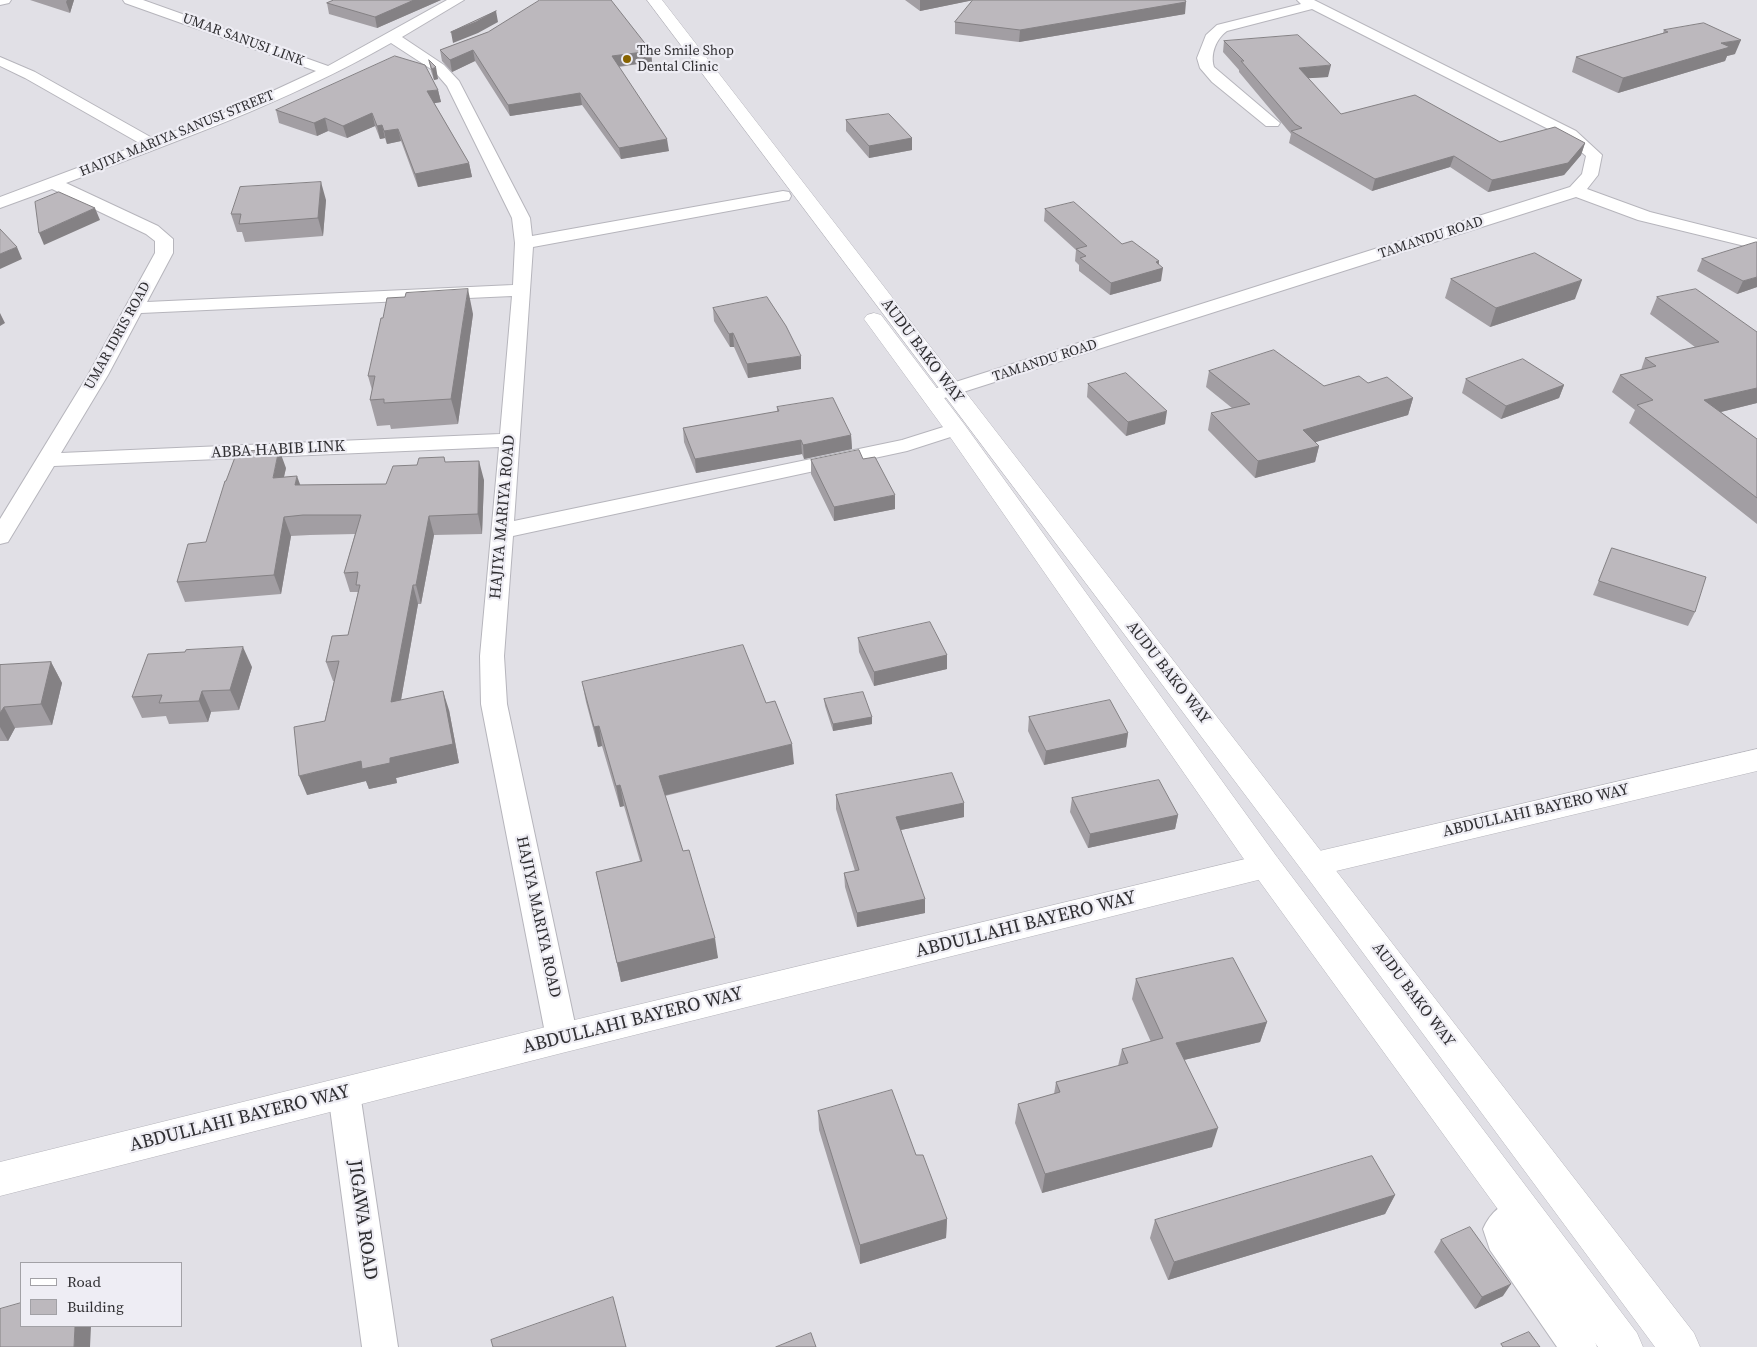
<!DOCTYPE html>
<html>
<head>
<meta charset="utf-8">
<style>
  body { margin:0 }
  #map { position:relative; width:1757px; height:1347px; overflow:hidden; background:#e1e0e6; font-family:"Source Serif 4",serif }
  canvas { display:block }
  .legend { position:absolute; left:20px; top:1262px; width:162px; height:65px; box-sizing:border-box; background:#eeedf4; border:1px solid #a2a1a6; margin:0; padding:6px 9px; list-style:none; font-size:15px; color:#302f32 }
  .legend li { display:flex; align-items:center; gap:10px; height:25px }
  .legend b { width:25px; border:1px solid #a2a1a6 }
</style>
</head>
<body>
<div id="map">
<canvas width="1757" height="1347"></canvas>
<ul class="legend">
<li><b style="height:6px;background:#fff"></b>Road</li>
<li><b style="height:14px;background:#bcb8bd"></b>Building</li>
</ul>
</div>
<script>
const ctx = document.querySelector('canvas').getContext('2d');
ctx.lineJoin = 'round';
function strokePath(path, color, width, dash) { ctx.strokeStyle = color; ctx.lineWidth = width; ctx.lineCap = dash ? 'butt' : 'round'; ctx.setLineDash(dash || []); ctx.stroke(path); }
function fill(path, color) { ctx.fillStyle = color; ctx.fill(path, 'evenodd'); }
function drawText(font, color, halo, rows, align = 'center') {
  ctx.font = font + ' "Source Serif 4",serif'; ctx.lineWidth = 4.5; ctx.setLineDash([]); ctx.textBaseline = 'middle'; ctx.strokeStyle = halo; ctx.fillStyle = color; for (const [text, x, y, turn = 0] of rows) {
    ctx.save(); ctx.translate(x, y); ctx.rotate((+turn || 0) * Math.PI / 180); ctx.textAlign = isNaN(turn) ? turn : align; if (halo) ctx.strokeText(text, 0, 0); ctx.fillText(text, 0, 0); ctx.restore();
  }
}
const minor = new Path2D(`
  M 0,0 L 11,0 L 9,3 L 0,5 Z
  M 123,0 L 143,0 L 328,66 L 447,0 L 464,0 L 402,37 L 444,65 L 459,81 L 530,218 L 532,236 L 783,191 L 789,192 L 791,196 L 789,200 L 783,201 L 533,247 L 514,521 L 902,440 L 956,423 L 963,425 L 966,429 L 963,433 L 907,451 L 513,536 L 504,656 L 507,704 L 578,1038 L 573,1048 L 562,1052 L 551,1048 L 546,1038 L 481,704 L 480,656 L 499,447 L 54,466 L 8,542 L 0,544 L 0,519 L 88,375 L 155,253 L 155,241 L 146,234 L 52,189 L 0,208 L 0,197 L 141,144 L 25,78 L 0,66 L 0,57 L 35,72 L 154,139 L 234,109 L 316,71 L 125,3 ZM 391,43 L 434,71 L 447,86 L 512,218 L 515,243 L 513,285 L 147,302 L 173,253 L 173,239 L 158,226 L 66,183 C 177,141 288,102 391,43 ZM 512,296 L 500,434 L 61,453 L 108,375 L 141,313 Z
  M 1297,0 L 1314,0 L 1576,131 L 1602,155 L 1598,175 L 1587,189 L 1650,212 L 1757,239 L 1757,249 L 1638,220 L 1576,197 L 938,400 L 931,402 L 924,400 L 921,396 L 924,392 L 1570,187 L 1582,174 L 1586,156 L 1564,137 L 1312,9 L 1227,31 C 1216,39 1210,54 1214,67 L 1280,123 L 1278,126 L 1266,126 L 1212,82 L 1200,68 L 1197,58 L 1206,35 L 1217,25 L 1301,4 Z
  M 344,1079 L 355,1083 L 360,1093 L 398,1347 L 362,1347 L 328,1093 L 333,1083 Z
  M 1522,1195 L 1534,1200 L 1539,1211 L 1534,1222 L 1520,1234 L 1592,1334 L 1597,1347 L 1557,1347 L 1490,1250 L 1483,1229 C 1490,1212 1505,1201 1522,1195 Z`);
const tertiary = new Path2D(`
  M 1757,749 L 1757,771 L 1315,876 L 1304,873 L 1299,864 L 1304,855 L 1315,852 Z
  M 1266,854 L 1277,857 L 1282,866 L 1277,875 L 1266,878 L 562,1053 L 0,1196 L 0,1162 L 562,1023 Z`);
const secondary = new Path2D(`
  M 647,0 L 662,0 L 1694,1333 L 1700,1347 L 1655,1347 L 1304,873 Z
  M 874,313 L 881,315 L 964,424 L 1277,857 L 1637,1333 L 1643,1347 L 1598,1347 L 1255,875 L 948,434 L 867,323 L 864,319 L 867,315 Z`);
strokePath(minor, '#b6b5bc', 2);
strokePath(tertiary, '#b6b5bc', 1);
strokePath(secondary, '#b6b5bc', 1);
fill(minor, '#fff');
fill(tertiary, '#fff');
fill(secondary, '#fff');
fill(new Path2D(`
  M 30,0 L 74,0 L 70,13 Z
  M 334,0 L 441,0 L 377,28 L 329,14 L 327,3 Z
  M 905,0 L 1185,0 L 1185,14 L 1019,42 L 955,34 L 955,22 L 973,0 L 920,11 Z
  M 1664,30 L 1735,54 L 1727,56 L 1725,61 L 1618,93 L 1572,72 L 1576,57 L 1663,33 Z
  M 488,32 L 651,51 L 652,62 L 619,67 L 669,151 L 621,159 L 582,105 L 510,116 L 475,61 L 452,72 L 442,61 L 440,50 Z
  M 1224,41 L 1328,77 L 1308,78 L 1341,114 L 1500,142 L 1585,143 L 1581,155 L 1564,175 L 1488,192 L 1450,167 L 1372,191 L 1289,143 L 1291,134 L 1239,72 L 1239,70 L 1223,52 Z
  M 429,60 L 438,79 L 434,80 L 431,71 Z
  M 438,90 L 441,102 L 434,103 L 469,163 L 472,177 L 418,187 L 401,141 L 387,144 L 385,138 L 380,139 L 375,126 L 347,138 L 328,131 L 317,136 L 279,123 L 276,110 Z
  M 846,120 L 912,138 L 912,150 L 869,158 L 846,131 Z
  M 326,200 L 323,236 L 245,242 L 242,232 L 237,232 L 231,214 Z
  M 1045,209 L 1159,261 L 1159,265 L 1161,281 L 1110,295 L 1079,271 L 1079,265 L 1075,261 L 1076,250 L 1044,221 Z
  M 1702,259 L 1757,287 L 1737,294 L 1697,271 Z
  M 1451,279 L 1575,299 L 1490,327 L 1445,298 Z
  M 1657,297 L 1757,332 L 1757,403 L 1721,412 L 1757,439 L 1757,524 L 1629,423 L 1635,410 L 1612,392 L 1620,375 L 1641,370 L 1645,358 L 1695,347 L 1650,314 Z
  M 713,308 L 801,369 L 748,378 L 734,347 L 730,347 L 714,321 Z
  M 473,314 L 458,424 L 391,429 L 390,425 L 377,426 L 370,400 L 372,390 L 368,376 Z
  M 1209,371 L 1324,386 L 1368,383 L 1413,398 L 1408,415 L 1315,442 L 1319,446 L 1315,462 L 1255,478 L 1208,430 L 1211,413 L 1232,408 L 1206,387 Z
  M 1466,379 L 1564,385 L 1559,398 L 1501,419 L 1462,393 Z
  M 1088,384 L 1165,424 L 1126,436 L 1087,397 Z
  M 777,407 L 851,435 L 852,449 L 804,459 L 802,454 L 696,473 L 684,442 L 683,428 L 777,412 Z
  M 444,457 L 445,462 L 484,480 L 482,534 L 434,535 L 421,604 L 418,604 L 401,700 L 449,710 L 459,763 L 396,778 L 397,783 L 369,789 L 366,781 L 307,795 L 334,681 L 333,681 L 326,662 L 348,635 L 358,592 L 350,592 L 344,573 L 355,534 L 310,535 L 291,536 L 281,594 L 185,602 L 177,582 L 206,542 L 286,468 L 284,477 L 300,485 L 386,484 L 417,465 Z
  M 863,459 L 895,509 L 834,521 L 811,474 L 811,460 Z
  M 1612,548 L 1695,612 L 1688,626 L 1593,595 Z
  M 858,638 L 947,655 L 947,669 L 874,686 L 859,652 Z
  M 51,662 L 62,683 L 52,725 L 15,728 L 8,741 L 0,741 L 0,665 Z
  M 252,667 L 239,710 L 211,712 L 208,722 L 169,724 L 166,716 L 142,718 L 132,697 Z
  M 582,682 L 766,703 L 794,764 L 665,796 L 718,958 L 621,982 L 596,872 L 640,861 L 624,806 L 620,807 L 602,746 L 598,747 L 586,702 Z
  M 824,699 L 872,717 L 872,724 L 833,731 L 825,706 Z
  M 1029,717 L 1128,733 L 1126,747 L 1044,765 L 1028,731 Z
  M 836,795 L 964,803 L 964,817 L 901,830 L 925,913 L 857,927 L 845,887 L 844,873 L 855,871 L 836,809 Z
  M 1072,798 L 1178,815 L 1175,829 L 1088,848 L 1070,812 Z
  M 1136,979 L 1267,1022 L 1260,1042 L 1184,1060 L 1212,1147 L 1042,1193 L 1015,1123 L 1018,1104 L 1054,1094 L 1056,1082 L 1118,1066 L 1122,1049 L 1151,1042 L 1132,999 Z
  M 818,1111 L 916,1155 L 947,1219 L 946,1238 L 860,1264 L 819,1130 Z
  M 1395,1195 L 1385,1214 L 1168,1280 L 1150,1238 L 1155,1220 Z
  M 1441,1240 L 1503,1296 L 1475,1309 L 1434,1252 Z`), '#a29ea3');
fill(new Path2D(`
  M 67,0 L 74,0 L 70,13 L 66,2 Z
  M 414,0 L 441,0 L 377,28 L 375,17 Z
  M 920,0 L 974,0 L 920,11 Z
  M 1186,2 L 1185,14 L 1019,42 L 1020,30 Z
  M 496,11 L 498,22 L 478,33 L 453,43 L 451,32 Z
  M 1741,40 L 1735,54 L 1727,56 L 1725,61 L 1618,93 L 1623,78 L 1721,43 Z
  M 473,50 L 475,61 L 452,72 L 450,60 Z
  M 651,51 L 652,62 L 613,67 L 612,56 Z
  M 1331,65 L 1328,77 L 1297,79 L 1299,68 Z
  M 436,67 L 438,79 L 434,80 L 432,69 Z
  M 438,90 L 441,102 L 430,104 L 427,91 Z
  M 580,93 L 582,105 L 510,116 L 508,105 Z
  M 372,113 L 375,126 L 347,138 L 343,126 Z
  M 325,118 L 328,131 L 317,136 L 314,123 Z
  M 382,125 L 385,138 L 380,139 L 377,126 Z
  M 398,129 L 401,141 L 387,144 L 384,131 Z
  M 912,138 L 912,150 L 869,158 L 869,146 Z
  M 667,139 L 669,151 L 621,159 L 619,148 Z
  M 1585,143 L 1581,155 L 1564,175 L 1488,192 L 1492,180 Z
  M 1454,156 L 1450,167 L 1372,191 L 1375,179 Z
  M 469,163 L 472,177 L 418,187 L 415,174 Z
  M 321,182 L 326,200 L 323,236 L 318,218 Z
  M 95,208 L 100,220 L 44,245 L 39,233 Z
  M 17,247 L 22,259 L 0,269 L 0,254 Z
  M 1159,261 L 1158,269 L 1163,268 L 1161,281 L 1110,295 L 1111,283 L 1156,262 Z
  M 1757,277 L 1757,287 L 1737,294 L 1743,281 Z
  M 1582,280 L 1575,299 L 1490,327 L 1496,308 Z
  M 468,289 L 473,314 L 458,424 L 451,399 Z
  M 0,313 L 5,323 L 0,326 Z
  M 733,333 L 734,347 L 730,347 L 729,334 Z
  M 801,356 L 801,369 L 748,378 L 747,364 Z
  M 1564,385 L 1559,398 L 1501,419 L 1506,406 Z
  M 1757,388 L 1757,403 L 1696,418 L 1704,400 Z
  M 1413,398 L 1408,415 L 1299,447 L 1303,430 Z
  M 1167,411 L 1165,424 L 1126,436 L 1128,422 Z
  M 851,435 L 852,449 L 804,459 L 803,445 Z
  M 801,440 L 802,454 L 696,473 L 695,459 Z
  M 1319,446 L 1315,462 L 1255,478 L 1258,461 Z
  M 279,449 L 286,468 L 279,497 L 273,478 Z
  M 479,461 L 484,480 L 482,534 L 478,514 Z
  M 297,476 L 304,495 L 295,485 Z
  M 895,495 L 895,509 L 834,521 L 834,507 Z
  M 429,516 L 434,535 L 421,604 L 416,585 Z
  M 284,517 L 291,536 L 281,594 L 274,575 Z
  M 413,585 L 418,604 L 397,722 L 391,702 Z
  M 243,647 L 252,667 L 239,710 L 230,690 Z
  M 947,655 L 947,669 L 874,686 L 874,672 Z
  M 51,662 L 62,683 L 52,725 L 41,704 Z
  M 202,691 L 211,712 L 208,722 L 199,701 Z
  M 443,691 L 449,710 L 459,763 L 396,778 L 397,783 L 369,789 L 366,781 L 307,795 L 299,776 L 361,761 L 390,758 Z
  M 4,707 L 15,728 L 8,741 L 0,727 L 0,713 Z
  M 872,717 L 872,724 L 833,731 L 833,724 Z
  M 599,726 L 602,746 L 598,747 L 594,727 Z
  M 1128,733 L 1126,747 L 1044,765 L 1046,751 Z
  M 792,744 L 794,764 L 662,796 L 659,776 Z
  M 620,785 L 624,806 L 620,807 L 616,786 Z
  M 964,803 L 964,817 L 896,831 L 896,817 Z
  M 1178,815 L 1175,829 L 1088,848 L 1090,834 Z
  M 925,899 L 925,913 L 857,927 L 857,913 Z
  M 715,938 L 718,958 L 621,982 L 617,963 Z
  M 1267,1022 L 1260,1042 L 1171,1063 L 1176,1043 Z
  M 1218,1128 L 1212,1147 L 1042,1193 L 1045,1174 Z
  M 1395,1195 L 1385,1214 L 1168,1280 L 1174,1262 Z
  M 947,1219 L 946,1238 L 860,1264 L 860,1245 Z
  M 1511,1284 L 1503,1296 L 1475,1309 L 1482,1297 Z
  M 75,1326 L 91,1326 L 90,1347 L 74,1347 Z`), '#848184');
const building = new Path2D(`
  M 334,0 L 414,0 L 375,17 L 327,3 Z
  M 540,0 L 611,0 L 651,51 L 612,56 L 667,139 L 619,148 L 580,93 L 508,105 L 473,50 L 450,60 L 440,50 L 488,32 Z
  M 973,0 L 1185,0 L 1186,2 L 1020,30 L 955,22 Z
  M 496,11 L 476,22 L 451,32 Z
  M 1704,23 L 1741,40 L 1721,43 L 1730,47 L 1623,78 L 1576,57 L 1668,32 L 1664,30 Z
  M 1298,35 L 1331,65 L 1299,68 L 1341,114 L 1415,95 L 1500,142 L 1555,127 L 1585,143 L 1568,163 L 1492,180 L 1454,156 L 1375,179 L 1291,131 L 1302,128 L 1295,124 L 1241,61 L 1244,61 L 1224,41 Z
  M 395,56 L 425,65 L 438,90 L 427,91 L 469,163 L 415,174 L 398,129 L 384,131 L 382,125 L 377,126 L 372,113 L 343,126 L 325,118 L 314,123 L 276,110 Z
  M 429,60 L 436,67 L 432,69 Z
  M 889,114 L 912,138 L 869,146 L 846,120 Z
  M 321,182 L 318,218 L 239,224 L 241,214 L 231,214 L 240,187 Z
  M 59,192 L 95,208 L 39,233 L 35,202 Z
  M 1074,202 L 1122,244 L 1132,241 L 1159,261 L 1156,262 L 1163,268 L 1111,283 L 1080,258 L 1086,256 L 1076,249 L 1087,246 L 1045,209 Z
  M 0,229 L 17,247 L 0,254 Z
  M 1756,242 L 1757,242 L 1757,277 L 1743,281 L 1702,259 Z
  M 1535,253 L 1582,280 L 1496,308 L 1451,279 Z
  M 468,289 L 451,399 L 384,403 L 384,399 L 370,400 L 375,376 L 368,376 L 381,318 L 383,318 L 387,298 L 405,297 L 406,293 Z
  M 1696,289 L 1757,332 L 1757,388 L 1704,400 L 1757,439 L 1757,498 L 1637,405 L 1653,400 L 1620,375 L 1656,366 L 1645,358 L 1719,342 L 1657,297 Z
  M 767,297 L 786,326 L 801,356 L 747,364 L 733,333 L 729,334 L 713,308 Z
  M 1274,350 L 1324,386 L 1359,376 L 1368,383 L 1387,377 L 1413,398 L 1303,430 L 1319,446 L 1258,461 L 1211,413 L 1250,404 L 1209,371 Z
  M 1523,359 L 1564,385 L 1506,406 L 1466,379 Z
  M 1126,373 L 1167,411 L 1128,422 L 1088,384 Z
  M 833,398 L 851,435 L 803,445 L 801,440 L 695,459 L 683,428 L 779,411 L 777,407 Z
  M 279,449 L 273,478 L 297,476 L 295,485 L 386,484 L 393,466 L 417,465 L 419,458 L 444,457 L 445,462 L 479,461 L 478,514 L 429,516 L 416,585 L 413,585 L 391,702 L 443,691 L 453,744 L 390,758 L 390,763 L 362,769 L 361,761 L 299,776 L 294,727 L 325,721 L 339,661 L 326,662 L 332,636 L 348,635 L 360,585 L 356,585 L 358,572 L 344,573 L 361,515 L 303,515 L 284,517 L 274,575 L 177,582 L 188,544 L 206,542 L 225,481 L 226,481 L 237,452 Z
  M 859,450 L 863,459 L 875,457 L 895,495 L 834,507 L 811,460 Z
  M 1612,548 L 1706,577 L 1695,612 L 1599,581 Z
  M 930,622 L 947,655 L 874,672 L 858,638 Z
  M 743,645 L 766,703 L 775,701 L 792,744 L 659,776 L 683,851 L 689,850 L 715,938 L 617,963 L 596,872 L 642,861 L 620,785 L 616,786 L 599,726 L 594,727 L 582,682 Z
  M 243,647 L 230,690 L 202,691 L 199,701 L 159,703 L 162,695 L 132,697 L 148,654 L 185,652 L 186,650 Z
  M 51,662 L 41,704 L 4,707 L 0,713 L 0,665 Z
  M 863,692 L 872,717 L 833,724 L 824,699 Z
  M 1110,700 L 1128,733 L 1046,751 L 1029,717 Z
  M 952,773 L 964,803 L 896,817 L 925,899 L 857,913 L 844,873 L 859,870 L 836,795 Z
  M 1159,780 L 1178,815 L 1090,834 L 1072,798 Z
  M 1233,958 L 1267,1022 L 1176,1043 L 1218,1128 L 1045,1174 L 1018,1104 L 1060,1092 L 1056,1082 L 1128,1063 L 1122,1049 L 1163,1038 L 1136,979 Z
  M 892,1090 L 916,1155 L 923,1155 L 947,1219 L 860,1245 L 818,1111 Z
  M 1372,1156 L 1395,1195 L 1174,1262 L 1155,1220 Z
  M 1470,1227 L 1511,1284 L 1482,1297 L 1441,1240 Z
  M 613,1297 L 626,1347 L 493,1347 L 491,1340 Z
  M 21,1303 L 21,1326 L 75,1326 L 74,1347 L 0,1347 L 0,1309 Z
  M 1529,1332 L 1540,1347 L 1503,1347 L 1501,1344 Z
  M 811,1333 L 816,1347 L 776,1347 Z`);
fill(building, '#bcb8bd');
strokePath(building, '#848184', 1);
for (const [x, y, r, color] of [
  [627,59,5,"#876300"]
]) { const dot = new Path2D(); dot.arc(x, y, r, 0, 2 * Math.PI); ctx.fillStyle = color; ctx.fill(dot); strokePath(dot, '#eeedf4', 2); }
drawText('14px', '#302f32', '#eeedf4', [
  ["UMAR SANUSI LINK",243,40,20],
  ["HAJIYA MARIYA SANUSI STREET",177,134,-22],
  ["TAMANDU ROAD",1431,238,-18],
  ["UMAR IDRIS ROAD",118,336,-61],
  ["TAMANDU ROAD",1045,361,-18]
]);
drawText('14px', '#302f32', '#eeedf4', [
  ["The Smile Shop",637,51],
  ["Dental Clinic",637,67]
], 'left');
drawText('16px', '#302f32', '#eeedf4', [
  ["AUDU BAKO WAY",922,351,53],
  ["ABBA HABIB LINK",278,450,-3],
  ["HAJIYA MARIYA ROAD",503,517,-85],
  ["AUDU BAKO WAY",1168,673,52],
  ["ABDULLAHI BAYERO WAY",1536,811,-13],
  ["HAJIYA MARIYA ROAD",538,917,78],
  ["AUDU BAKO WAY",1413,995,53]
]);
drawText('19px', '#302f32', '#eeedf4', [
  ["ABDULLAHI BAYERO WAY",1026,925,-14],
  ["ABDULLAHI BAYERO WAY",633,1021,-14],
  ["ABDULLAHI BAYERO WAY",240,1119,-14],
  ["JIGAWA ROAD",362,1220,82]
]);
</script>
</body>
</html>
